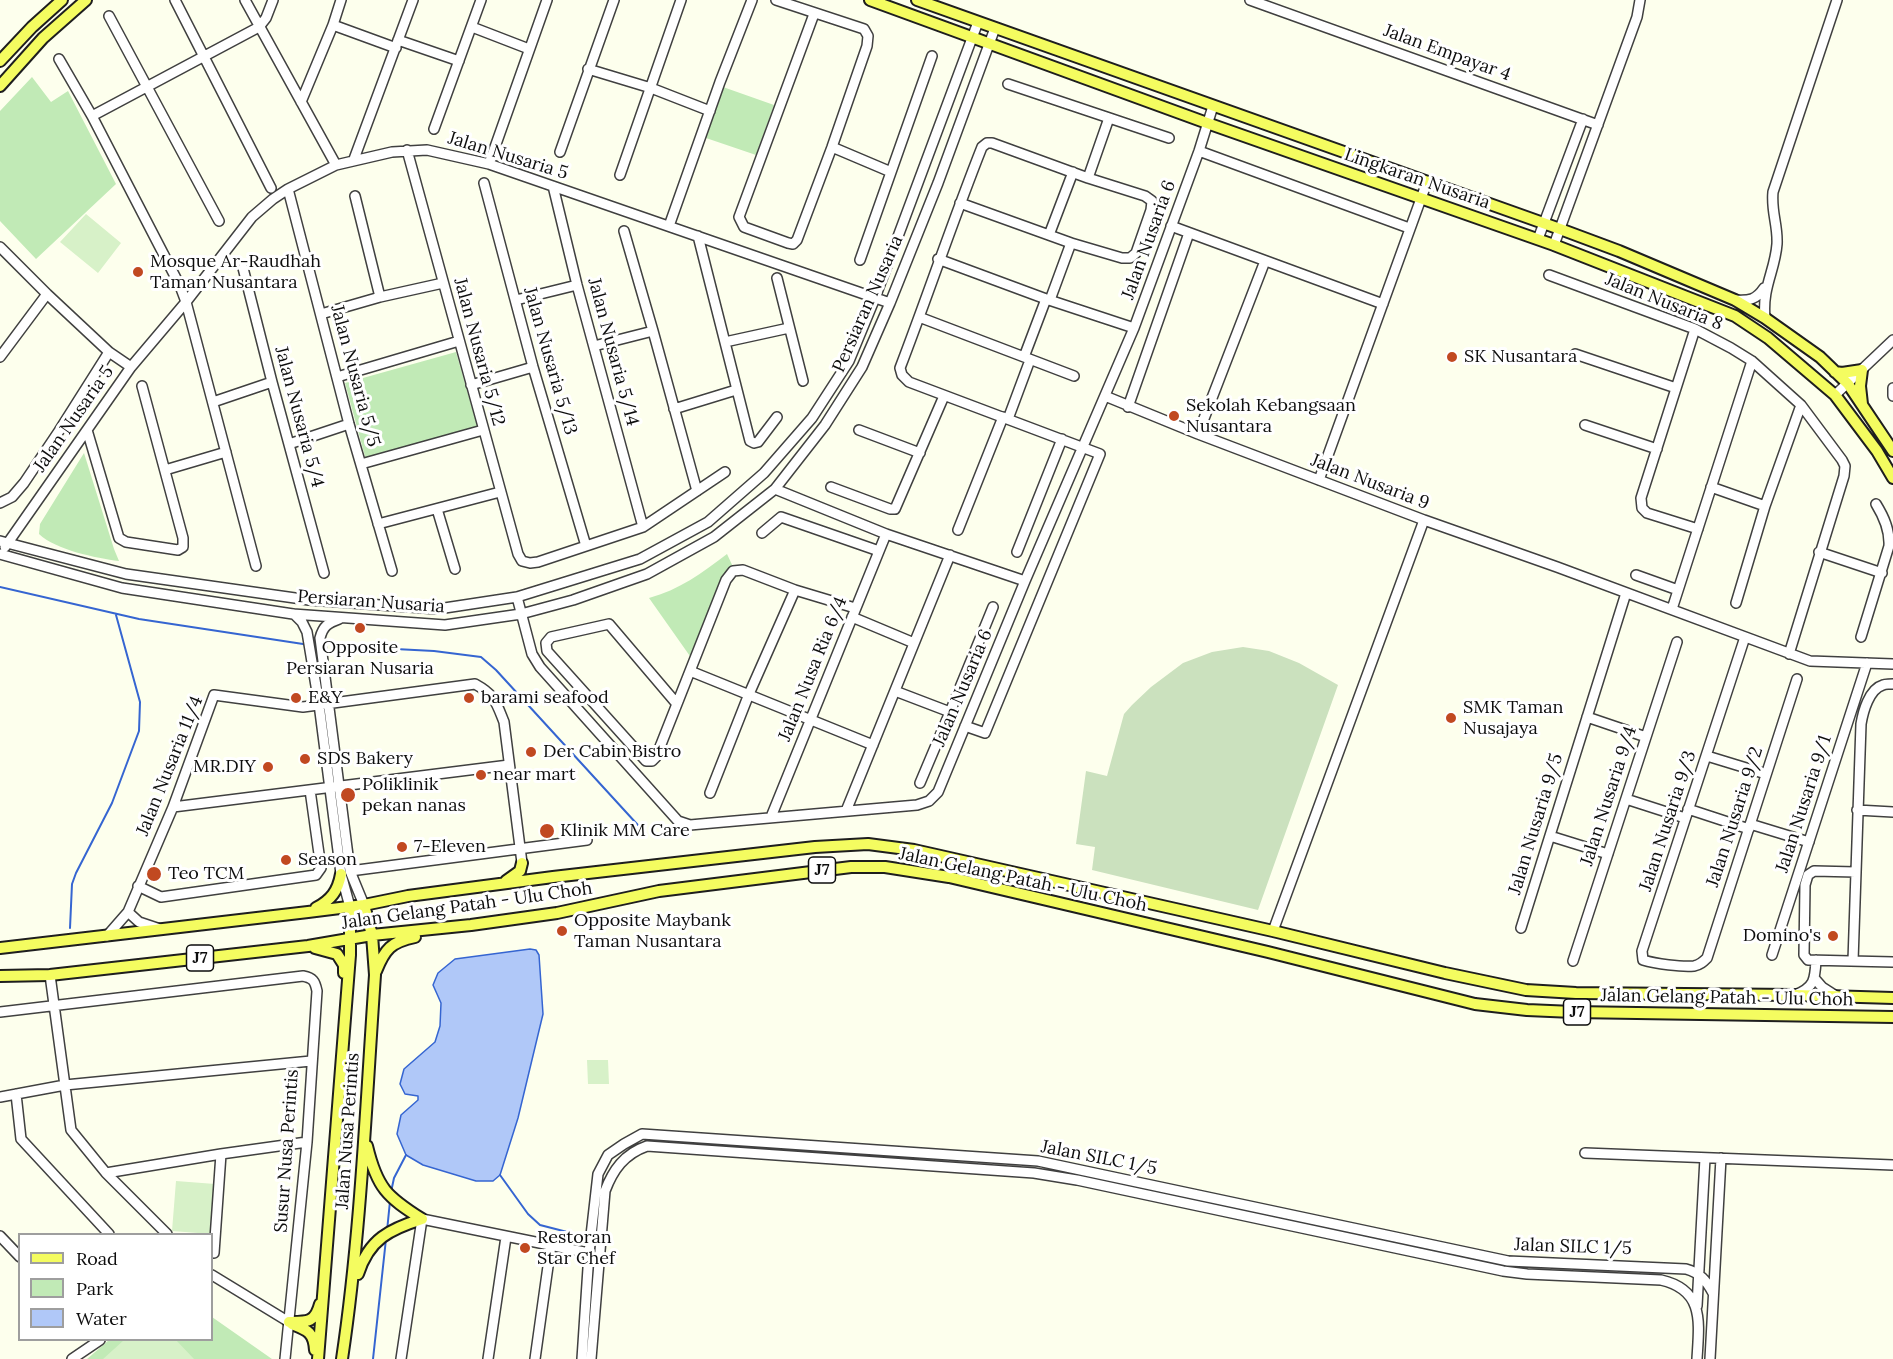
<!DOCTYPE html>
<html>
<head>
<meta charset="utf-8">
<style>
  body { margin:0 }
  #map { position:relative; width:1893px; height:1359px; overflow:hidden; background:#fdffed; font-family:Lora,serif }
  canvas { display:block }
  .legend { position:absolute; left:18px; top:1233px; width:195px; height:108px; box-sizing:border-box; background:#fff; border:2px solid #9e9e9e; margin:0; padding:8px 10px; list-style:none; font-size:18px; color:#0d0d0d }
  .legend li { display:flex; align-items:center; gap:12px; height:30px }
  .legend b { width:30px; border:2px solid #9e9e9e }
</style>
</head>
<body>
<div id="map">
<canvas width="1893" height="1359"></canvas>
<ul class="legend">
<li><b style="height:8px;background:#f4fc60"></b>Road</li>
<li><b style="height:16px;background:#c1eab6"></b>Park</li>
<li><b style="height:16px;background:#b0c8f8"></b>Water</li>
</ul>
</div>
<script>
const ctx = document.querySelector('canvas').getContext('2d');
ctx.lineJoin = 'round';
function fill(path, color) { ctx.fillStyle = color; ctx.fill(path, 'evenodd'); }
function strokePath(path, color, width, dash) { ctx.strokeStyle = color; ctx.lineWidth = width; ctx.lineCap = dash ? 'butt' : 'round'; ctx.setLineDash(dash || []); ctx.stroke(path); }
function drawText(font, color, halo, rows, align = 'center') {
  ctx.font = font + ' Lora,serif'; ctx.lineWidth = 6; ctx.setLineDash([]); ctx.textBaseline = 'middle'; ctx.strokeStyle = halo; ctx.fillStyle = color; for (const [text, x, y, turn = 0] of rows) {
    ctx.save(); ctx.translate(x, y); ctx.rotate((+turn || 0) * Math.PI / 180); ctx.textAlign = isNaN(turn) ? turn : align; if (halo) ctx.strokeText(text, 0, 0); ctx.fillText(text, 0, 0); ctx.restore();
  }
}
fill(new Path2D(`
  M 32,77 L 51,102 L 68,91 L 116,184 L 36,259 L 0,221 L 0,111 Z
  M 723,87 L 774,105 L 756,155 L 706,138 Z
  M 456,352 L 478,429 L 366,460 L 345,383 Z
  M 84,453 L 114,549 L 119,561 C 96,558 56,550 39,534 L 40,524 Z
  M 727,554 L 734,569 L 692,659 L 649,598 C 679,590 702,573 727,554 Z
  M 212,1317 L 272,1359 L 87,1359 L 109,1340 L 212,1340 Z`), '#c1eab6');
fill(new Path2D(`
  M 1243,647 L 1269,651 L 1299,663 L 1338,685 L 1258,910 L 1092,870 L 1095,847 L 1076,844 L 1086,771 L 1107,776 L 1124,714 L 1132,705 L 1151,687 L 1183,663 L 1212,652 Z`), '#cbe1be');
fill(new Path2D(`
  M 86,214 L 121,243 L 98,273 L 60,242 Z
  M 587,1060 L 608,1060 L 609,1084 L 588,1084 Z
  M 176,1181 L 215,1184 L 211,1234 L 172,1231 Z
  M 124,1340 L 176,1340 L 194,1359 L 103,1359 Z`), '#d7f1c8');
const water = new Path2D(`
  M 530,949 L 536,950 L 539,955 L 543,1014 L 518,1118 L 500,1175 L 493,1181 L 476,1181 L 423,1165 L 406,1155 L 397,1134 L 401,1115 L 418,1100 L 418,1096 L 405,1094 L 400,1084 L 404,1069 L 435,1042 L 440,1026 L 441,1003 L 433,985 L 438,973 L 455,959 Z`);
fill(water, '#b0c8f8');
strokePath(water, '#3565d1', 1.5);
strokePath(new Path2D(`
  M 0,587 L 139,619 L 303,644
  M 337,646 L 434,651 L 481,657 L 496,670 L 647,835
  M 70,928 L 72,884 L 76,873 L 112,803 L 139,731 L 140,702 L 116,615
  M 500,1175 L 528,1214 L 540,1225 L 575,1234
  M 391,1192 L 394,1178 L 406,1155
  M 387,1231 L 390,1201
  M 373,1359 L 386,1239`), '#3565d1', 2);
const minor = new Path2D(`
  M 175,0 L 271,188
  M 245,0 L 336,165
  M 776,0 L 864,29 L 868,36 L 867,46 L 832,147 L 797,240 L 793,244 L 788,243 L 744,227 L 739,217 L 814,14
  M 1250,0 L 1598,125
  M 109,16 L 219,221
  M 333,25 L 396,48
  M 472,27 L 529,49
  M 398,40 L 459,61
  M 59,59 L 92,116 L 180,286 L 186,302 L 256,566
  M 588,69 L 651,88 L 710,111
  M 1008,84 L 1169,138
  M 301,102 L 333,25 L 341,0
  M 92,116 L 259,27 L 266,18 L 273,0
  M 434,129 L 481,0
  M 832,147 L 891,172
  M 407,150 L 518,554 L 522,561 L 530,563 L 538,562 L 643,527 L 725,472
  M 1199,151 L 1409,228
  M 560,152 L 614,0
  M 354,159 L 413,0
  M 489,164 L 547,0
  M 620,175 L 681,0
  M 1088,178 L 1109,118
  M 484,183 L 533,367 L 586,546
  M 553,186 L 577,285 L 643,527
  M 288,189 L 349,424 L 392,571
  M 355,196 L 380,297
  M 960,203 L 1071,243 L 1122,258 L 1130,258 L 1136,253 L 1151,210 L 1152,201 L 1145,196 L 1088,178 L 992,143 L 987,143 L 982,147 C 953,220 928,295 900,368 L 902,375 L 909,382 L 1100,454 L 985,733 L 965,726
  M 669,226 L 720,82 L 752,0
  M 1171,226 L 1383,304
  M 624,231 L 653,331 L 697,491
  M 1049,235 L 1073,172
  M 698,236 L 750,441 L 754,443 L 758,442 L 777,417
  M 1538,239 L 1583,119
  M 1554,245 L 1637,17 L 1640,0
  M 0,247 L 47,294
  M 938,259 L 1046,299 L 1134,328
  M 860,260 L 932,56
  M 243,268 L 272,382 L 324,573
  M 1549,275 L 1695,329 L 1731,348 L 1752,361 L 1801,405 L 1842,460 L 1845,466 L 1844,476 L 1789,654
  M 777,278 L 803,381
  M 516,300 L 577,285
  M 1050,300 L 1071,243
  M 1735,300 C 1749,301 1756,300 1764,288
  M 321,314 L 380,297 L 443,283
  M 919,317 L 1074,376
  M 1765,318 C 1762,287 1775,271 1777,244 C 1778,225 1771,212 1773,192 L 1837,0
  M 1695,329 L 1641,498 L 1642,508 L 1647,513 L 1698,529
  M 725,342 L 789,328
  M 594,346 L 653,331
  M 1575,354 L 1676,388
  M 0,357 L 47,294 L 109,352 L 131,367
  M 1024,357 L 1046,299
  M 337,377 L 459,341
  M 471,385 L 533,367
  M 1893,388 L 1893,396
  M 1835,395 L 1893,340
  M 1105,396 L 1198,434 L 1424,520 L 1557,567 L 1810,661 L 1893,664
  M 213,402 L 272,382
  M 1128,407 L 1189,233
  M 674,409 L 736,390
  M 1008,419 L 1030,360
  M 1585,425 L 1657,449
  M 87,430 L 119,538 L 126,542 L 178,550 L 183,547 L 183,538 L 142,386
  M 859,430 L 920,453
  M 1198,434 L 1265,261
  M 289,444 L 349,424
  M 361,464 L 483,430
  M 165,470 L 226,452
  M 1319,480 L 1427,182
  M 831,487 L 890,509 L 895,509 L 944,396
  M 1711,487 L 1765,506
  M 775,489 L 886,534 L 1025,581
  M 0,503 L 12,497 L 24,483 L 59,431 L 109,352
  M 437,509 L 455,569
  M 378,524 L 500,492
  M 958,530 L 1003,417
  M 762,533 L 781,517 L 879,551
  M 0,541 L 126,574 L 309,600 L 438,609 L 517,597 L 640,559 L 708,522 L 764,473 L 812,418 L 849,361 L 875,298 L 978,22
  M 5,547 L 131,367 L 186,302 L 252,217 L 273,199 L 288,189 L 336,165 L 392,152 L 427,150 L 489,164 L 890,303
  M 1017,552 L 1062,439
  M 1819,552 L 1882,573
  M 0,554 L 122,588 L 293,614 L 445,625 L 521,614 L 573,600 L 647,574 L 714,537 L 775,489 L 825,425 L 862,367 L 890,303 L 938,183 L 995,28
  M 1636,575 L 1678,590
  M 517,597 L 532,654 L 540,667 L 678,821 L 690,825 L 712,823 L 917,805 L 929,801 L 938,792 L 1025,581 L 1134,328 L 1199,151 L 1213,106
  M 1736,603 L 1765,506 L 1801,405
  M 1672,609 L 1752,361
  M 294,614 L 302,622 L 307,632 L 319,704 L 341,874 L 350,907
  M 852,617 L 914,643
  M 339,619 C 328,623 323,626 320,638 L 350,871 L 364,905
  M 1745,637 L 1642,951 L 1643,960 C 1656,964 1681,967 1694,966 C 1700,965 1703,962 1707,958 L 1797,679
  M 1861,637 L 1889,546 C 1890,530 1884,517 1876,504
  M 690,671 L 873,745
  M 895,691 L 950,712 L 920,783
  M 677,704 L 609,624 L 551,637 L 546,643 L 547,651 L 646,761 L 652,761 L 656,757 L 726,580 L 733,571 L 743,570 L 795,590 L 855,608
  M 950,712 L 993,607
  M 1587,717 L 1646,737
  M 1707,756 L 1766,774
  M 710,793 L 749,694 L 795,590
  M 1626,799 L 1685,818
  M 173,807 L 509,765
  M 1688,809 L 1749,829
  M 1857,810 L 1893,812
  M 846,811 L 950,555
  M 771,817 L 886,534
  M 1750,824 L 1809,842
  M 1550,836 L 1608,854
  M 350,871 L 587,840
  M 1856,872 L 1814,871 L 1808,875 L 1805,885 L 1804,955 L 1808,960 L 1893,962
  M 138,886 L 161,897 L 316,875 L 321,868 L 310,790
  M 128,912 L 139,922 L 160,929
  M 1521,928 L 1626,593
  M 1273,931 L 1424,520
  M 107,936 L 128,912 L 173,807 L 214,695 L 303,707 L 475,684 C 495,695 496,702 504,722 L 522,863
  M 1772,955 L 1867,663
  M 1573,961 L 1677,642
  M 1853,961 L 1861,724 C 1863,712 1869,689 1883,685 C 1884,684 1892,684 1893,684
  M 50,975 L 71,1130 L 106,1173 L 167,1234
  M 1815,979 L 1822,987 L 1836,996
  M 1795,995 C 1815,987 1815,979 1816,960
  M 0,1012 L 303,976 C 313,978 315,981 317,991 L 307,1142 L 285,1359
  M 16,1094 L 21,1139 L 109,1234
  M 0,1097 L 65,1085 L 311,1061
  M 1585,1153 L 1893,1165
  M 106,1173 L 221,1154 L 307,1142
  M 0,1236 L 20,1257
  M 214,1253 L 221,1154
  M 212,1275 L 289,1322
  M 1697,1306 L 1705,1158
  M 72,1359 L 100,1340
  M 401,1359 L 422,1219 L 589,1253
  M 488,1359 L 506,1237
  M 535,1359 L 551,1245
  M 582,1359 L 589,1253 L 598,1174 L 608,1155 L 624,1144 L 642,1134 L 1038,1161 L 1508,1261 L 1686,1269 C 1700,1273 1706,1280 1713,1293
  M 591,1359 L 605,1191 C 613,1170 624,1154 647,1146 L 1034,1173 L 1077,1180 L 1503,1271 L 1527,1274 L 1661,1280 C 1705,1290 1699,1323 1697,1359
  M 1710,1359 L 1721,1158`);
const major = new Path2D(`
  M 870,0 L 1207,123 L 1554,245 L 1735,316 L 1768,338 L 1835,395 L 1877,451 L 1893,478
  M 917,0 L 1560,229 L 1619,251 L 1735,300 L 1765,318 L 1820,357 L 1848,384 L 1893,451
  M 0,61 L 32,27 L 62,0
  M 0,86 L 43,38 L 86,0
  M 1835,372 L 1842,373 L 1862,370 L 1860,386 L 1862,404
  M 506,881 L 520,871 L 522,863
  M 316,908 C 331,900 338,891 341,874
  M 0,948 L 308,912 L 364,905 L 408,896 L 553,877 L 815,847 L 868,844 L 914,850 L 1273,931 L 1445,973 L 1526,990 L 1576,993 L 1795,995 L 1893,998
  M 315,948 L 337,954 L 344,965 L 344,973
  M 376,971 C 385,949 391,942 415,937
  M 0,976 L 50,975 L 308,946 L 372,935 L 471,925 L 557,913 L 659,891 L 851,867 L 885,867 L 949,877 L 1268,952 L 1475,1004 L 1527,1010 L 1573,1012 L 1893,1017
  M 367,1146 C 377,1188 387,1197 422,1219
  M 358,1274 C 369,1239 390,1229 422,1219
  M 289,1322 C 307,1322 315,1323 320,1304
  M 292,1324 C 307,1330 314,1332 315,1350
  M 318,1359 L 350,955 L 350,907
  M 342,1359 C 361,1232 366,1103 375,975 L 372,935 L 364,905`);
strokePath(minor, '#404040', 12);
strokePath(major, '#1e1e1e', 14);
strokePath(minor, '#fff', 9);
strokePath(major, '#f4fc60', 10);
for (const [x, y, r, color] of [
  [138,272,6,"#c14921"],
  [1452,357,6,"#c14921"],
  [1174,416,6,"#c14921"],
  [360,628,6,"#c14921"],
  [296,698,6,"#c14921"],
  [469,698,6,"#c14921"],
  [1451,718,6,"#c14921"],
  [531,752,6,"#c14921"],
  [305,759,6,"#c14921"],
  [268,767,6,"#c14921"],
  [481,775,6,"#c14921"],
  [348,795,8,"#c14921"],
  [547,831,8,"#c14921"],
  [402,847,6,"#c14921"],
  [286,860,6,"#c14921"],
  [154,874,8,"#c14921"],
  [562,931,6,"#c14921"],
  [1833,936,6,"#c14921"],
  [525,1248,6,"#c14921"]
]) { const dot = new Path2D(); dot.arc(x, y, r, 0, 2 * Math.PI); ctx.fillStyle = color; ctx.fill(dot); strokePath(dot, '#fff', 2); }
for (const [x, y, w] of [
  [822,870,27],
  [200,958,27],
  [1577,1012,27]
]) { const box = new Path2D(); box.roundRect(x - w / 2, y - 13, w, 26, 4.5); ctx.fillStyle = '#fff'; ctx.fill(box); strokePath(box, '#0d0d0d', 1.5); }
drawText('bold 16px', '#0d0d0d', null, [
  ["J7",822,870],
  ["J7",200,958],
  ["J7",1577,1012]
]);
drawText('18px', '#0d0d0d', '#fff', [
  ["Jalan Empayar 4",1447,53,20],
  ["Jalan Nusaria 5",508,156,17],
  ["Lingkaran Nusaria",1417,179,19],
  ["Jalan Nusaria 6",1149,240,-70],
  ["Jalan Nusaria 8",1664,302,22],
  ["Persiaran Nusaria",868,304,-66],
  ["Jalan Nusaria 5/12",479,352,75],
  ["Jalan Nusaria 5/14",613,352,75],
  ["Jalan Nusaria 5/13",550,361,74],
  ["Jalan Nusaria 5/5",355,376,75],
  ["Jalan Nusaria 5/4",299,417,75],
  ["Jalan Nusaria 5",74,419,-55],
  ["Jalan Nusaria 9",1370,482,21],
  ["Persiaran Nusaria",371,602,4],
  ["Jalan Nusa Ria 6/4",813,669,-68],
  ["Jalan Nusaria 6",963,688,-67],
  ["Jalan Nusaria 11/4",170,766,-68],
  ["Jalan Nusaria 9/4",1609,796,-72],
  ["Jalan Nusaria 9/1",1804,804,-72],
  ["Jalan Nusaria 9/2",1735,817,-72],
  ["Jalan Nusaria 9/3",1668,821,-72],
  ["Jalan Nusaria 9/5",1536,824,-73],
  ["Jalan Gelang Patah - Ulu Choh",1023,880,12],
  ["Jalan Gelang Patah - Ulu Choh",467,906,-8],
  ["Jalan Gelang Patah - Ulu Choh",1727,998,1],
  ["Jalan Nusa Perintis",348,1131,-86],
  ["Susur Nusa Perintis",287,1151,-86],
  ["Jalan SILC 1/5",1099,1158,11],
  ["Jalan SILC 1/5",1573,1247,2]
]);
drawText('18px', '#0d0d0d', '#fff', [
  ["Mosque Ar-Raudhah",150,262],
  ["Taman Nusantara",150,283],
  ["SK Nusantara",1464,357],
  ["Sekolah Kebangsaan",1186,406],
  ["Nusantara",1186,427],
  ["Opposite",360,648,"center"],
  ["Persiaran Nusaria",360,669,"center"],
  ["E&Y",308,698],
  ["barami seafood",481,698],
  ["SMK Taman",1463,708],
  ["Nusajaya",1463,729],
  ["Der Cabin Bistro",543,752],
  ["SDS Bakery",317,759],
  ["MR.DIY",256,767,"right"],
  ["near mart",493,775],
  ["Poliklinik",362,785],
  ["pekan nanas",362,806],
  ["Klinik MM Care",560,831],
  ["7-Eleven",414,847],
  ["Season",298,860],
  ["Teo TCM",168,874],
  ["Opposite Maybank",574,921],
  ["Taman Nusantara",574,942],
  ["Domino's",1821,936,"right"],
  ["Restoran",537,1238],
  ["Star Chef",537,1259]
], 'left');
</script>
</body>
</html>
